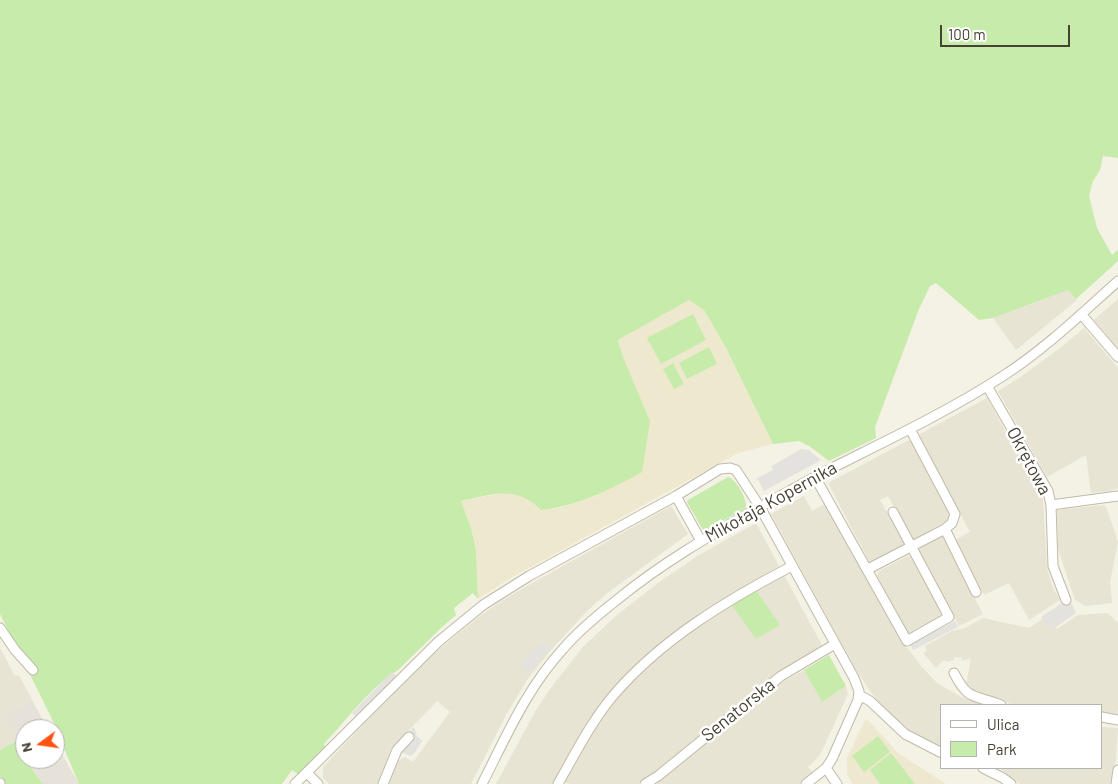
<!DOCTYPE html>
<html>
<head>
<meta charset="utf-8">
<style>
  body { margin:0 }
  #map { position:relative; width:1118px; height:784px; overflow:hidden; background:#f4f1e5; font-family:Barlow,sans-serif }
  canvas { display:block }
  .legend { position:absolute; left:940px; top:704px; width:162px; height:65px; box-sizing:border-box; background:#fff; border:1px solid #b5b3ae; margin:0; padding:6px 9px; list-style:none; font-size:15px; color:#464234 }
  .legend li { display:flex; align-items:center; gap:10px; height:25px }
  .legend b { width:25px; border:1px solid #b5b3ae }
  .north { position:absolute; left:15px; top:719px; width:50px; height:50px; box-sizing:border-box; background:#fff; border:1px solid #b5b3ae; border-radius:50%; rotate:256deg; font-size:14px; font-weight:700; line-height:20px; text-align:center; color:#464234 }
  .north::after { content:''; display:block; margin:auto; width:18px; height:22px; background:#ff5311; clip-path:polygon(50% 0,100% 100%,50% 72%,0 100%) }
  .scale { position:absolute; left:940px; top:25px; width:130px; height:22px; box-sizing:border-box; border:2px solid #464234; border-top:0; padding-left:6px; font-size:15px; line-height:18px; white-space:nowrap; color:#464234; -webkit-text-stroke:4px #fff; paint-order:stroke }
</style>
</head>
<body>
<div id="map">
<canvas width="1118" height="784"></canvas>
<ul class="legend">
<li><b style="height:6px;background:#fff"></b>Ulica</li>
<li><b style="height:14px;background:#c6ebab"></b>Park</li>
</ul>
<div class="north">N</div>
<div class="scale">100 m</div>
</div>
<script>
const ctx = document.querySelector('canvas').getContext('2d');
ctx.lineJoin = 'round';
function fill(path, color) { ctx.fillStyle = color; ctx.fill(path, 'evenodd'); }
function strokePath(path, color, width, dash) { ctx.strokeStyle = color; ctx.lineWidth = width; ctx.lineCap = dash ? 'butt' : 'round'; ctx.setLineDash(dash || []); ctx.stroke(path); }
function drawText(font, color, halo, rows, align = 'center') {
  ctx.font = font + ' Barlow,sans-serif'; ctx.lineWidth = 5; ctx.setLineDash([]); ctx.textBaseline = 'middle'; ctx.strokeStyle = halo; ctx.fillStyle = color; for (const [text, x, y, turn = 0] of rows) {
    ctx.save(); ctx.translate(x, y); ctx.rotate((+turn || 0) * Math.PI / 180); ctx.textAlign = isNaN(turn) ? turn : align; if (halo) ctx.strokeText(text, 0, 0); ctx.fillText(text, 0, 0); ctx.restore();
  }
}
fill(new Path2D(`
  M 1068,290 L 1077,300 L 1016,350 L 993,318 Z
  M 1118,299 L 1118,348 L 1094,320 Z
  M 1084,328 L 1118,368 L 1118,488 L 1110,491 L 1091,493 L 1086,455 L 1047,477 L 998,391 L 1022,376 L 1060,348 Z
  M 987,398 L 1043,499 L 1047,568 L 1053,588 L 1060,600 L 1029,620 L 1009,583 L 984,595 L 955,540 L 970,532 L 919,437 L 920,434 Z
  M 911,439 L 948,509 L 949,515 L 948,519 L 945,522 L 914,539 L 911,538 L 888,496 L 880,500 L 904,542 L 903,547 L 874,562 L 869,561 L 828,483 Z
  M 804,496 L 812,511 L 827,503 L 906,646 L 921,666 L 937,683 L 961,697 L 984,705 L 942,705 L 942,748 L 919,737 L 900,724 L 882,707 L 870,691 L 855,668 L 771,514 Z
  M 1103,505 L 1106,507 L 1118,542 L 1110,582 L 1112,603 L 1086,606 L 1075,600 L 1058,549 L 1057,510 Z
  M 671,506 L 688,534 L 606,594 L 587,611 L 552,649 L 527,680 L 507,713 L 471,784 L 389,784 L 397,761 L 405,757 L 413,762 L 450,712 L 437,701 L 391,749 L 383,773 L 377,784 L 329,784 L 323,778 L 323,767 L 358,730 L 430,657 L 481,615 L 503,600 L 534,582 Z
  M 756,523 L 779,566 L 712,606 L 649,652 L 630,671 L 611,691 L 590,718 L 553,784 L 496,784 L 536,710 L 553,685 L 583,647 L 617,615 L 658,583 L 699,555 Z
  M 939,536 L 944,537 L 983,614 L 959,626 L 919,553 L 920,547 Z
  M 908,556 L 912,557 L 941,612 L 941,617 L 911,634 L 908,633 L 877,576 L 879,571 Z
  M 784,575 L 823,647 L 764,683 L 666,765 L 642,781 L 637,784 L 569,784 L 565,782 L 594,731 L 622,692 L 661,656 L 709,620 L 731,604 L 779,625 L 756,590 Z
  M 1108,613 L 1118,623 L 1118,708 L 1117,715 L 1115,716 L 1102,713 L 1102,705 L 1014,705 L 969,689 L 966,685 L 971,658 L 962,661 L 961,657 L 957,658 L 956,657 L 953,658 L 954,660 L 946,662 L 945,660 L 942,661 L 936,668 L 923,653 L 927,651 L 925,646 L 952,631 L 963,629 L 983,618 L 1029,628 L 1048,615 L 1057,629 L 1078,615 Z
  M 0,648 L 15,676 L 19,675 L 32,700 L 3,716 L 18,740 L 0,750 Z
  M 804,670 L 822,702 L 846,686 L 848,694 L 820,755 L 808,767 L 813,773 L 799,784 L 656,784 L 757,701 L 780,684 Z
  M 1102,727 L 1118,728 L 1116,758 L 1111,784 L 1020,784 L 999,768 L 1102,768 Z`), '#e8e4d3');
fill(new Path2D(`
  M 32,700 L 48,729 L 25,729 L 25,751 L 3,716 Z
  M 55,742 L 79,784 L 43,784 L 26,759 L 55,759 Z`), '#e6e2da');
fill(new Path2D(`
  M 689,300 L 704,310 L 726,348 L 773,444 L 738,453 L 511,578 L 478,599 L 476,550 L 471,528 L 461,501 L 509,492 L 532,500 L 541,510 L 563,507 L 597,496 L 624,360 L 618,340 Z
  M 865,720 L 869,721 L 898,753 L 946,784 L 853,784 L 847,774 L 847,758 Z`), '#eee9ce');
fill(new Path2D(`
  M 0,0 L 1118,0 L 1118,158 L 1103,156 L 1100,170 L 1093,181 L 1089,196 L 1097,228 L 1112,255 L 1118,250 L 1118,261 L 1076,299 L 1068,290 L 993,318 L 979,320 L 936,283 L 930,286 L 919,309 L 875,427 L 876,438 L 829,461 L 809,446 L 799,441 L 773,444 L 726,348 L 704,310 L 689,300 L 618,340 L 624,360 L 650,421 L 642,472 C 606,491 582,505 541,510 C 516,484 492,495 461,501 L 471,528 L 476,550 L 478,599 L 473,593 L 454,608 L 456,615 L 441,628 L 398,670 C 370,688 347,719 324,744 L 325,747 L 299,775 L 292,770 L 282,784 L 79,784 L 51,717 L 0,614 Z
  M 693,314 L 706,340 L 661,364 L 647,338 Z
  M 709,347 L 717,364 L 687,379 L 679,363 Z
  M 673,363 L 684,384 L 674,389 L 663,369 Z
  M 728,477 C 737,480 747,499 746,508 L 705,531 L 703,530 L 687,502 L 688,500 Z
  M 756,590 L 780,625 L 756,639 L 731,604 Z
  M 829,655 L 846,686 L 822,702 L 804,670 Z
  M 878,736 L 890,752 L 864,772 L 852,756 Z
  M 18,740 L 25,751 L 23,754 L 25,759 L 43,784 L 6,784 L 0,776 L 0,750 Z
  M 891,753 L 915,784 L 880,784 L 870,770 Z`), '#c6ebab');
fill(new Path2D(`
  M 801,449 L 809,450 L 821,460 L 764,491 L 757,478 L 773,470 L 772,466 Z
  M 1069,598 L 1076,613 L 1056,627 L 1047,626 L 1041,617 Z
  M 955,621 L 958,627 L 913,650 L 910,644 Z
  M 546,644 L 550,647 L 529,673 L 521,666 L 538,645 Z
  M 392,672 L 397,676 L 356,717 L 352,713 Z
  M 414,727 L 417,736 L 422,741 L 416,751 L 411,756 L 393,749 Z`), '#e4e2de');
const minor = new Path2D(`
  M 1081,314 L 1118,357
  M 987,386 L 1048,491 L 1051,505 L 1053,566 L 1066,600
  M 815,477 L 907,641 L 949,617 L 893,512
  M 676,496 L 701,541
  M 1051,505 L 1118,496
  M 945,529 L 976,592
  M 868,569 L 945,529 L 952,523 L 955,514 L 910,429
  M 0,628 L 15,650 L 33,670
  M 954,673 C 969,702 974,694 1001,705
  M 859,695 L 870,701 L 905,734 L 942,753
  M 1102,717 L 1118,720
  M 826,768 L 837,784
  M 983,768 L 1003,778 L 1011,784
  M 307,773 L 318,784
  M 0,783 L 0,784
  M 295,784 L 438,642 L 483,605 L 529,576 L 676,496 L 720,469 L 730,468 L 736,470 L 760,507 L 854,678 L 859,691 L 858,700 L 832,759 L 826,768 L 806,784
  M 383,784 L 397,750 L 409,737
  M 482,784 C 506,737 527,688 563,649 C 579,630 599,614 618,599 C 662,563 709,536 758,508 C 786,493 814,477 842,463 C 896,436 952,409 1003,376 C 1045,349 1081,314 1118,281
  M 558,784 C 575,754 590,724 612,697 C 660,640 727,600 792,566
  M 645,784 L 658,776 L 781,676 L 835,644
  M 1116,784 L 1118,770`);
strokePath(minor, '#c0baa7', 11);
strokePath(minor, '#fff', 9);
drawText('18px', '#464234', '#fff', [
  ["Okrętowa",1029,461,62],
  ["Mikołaja Kopernika",771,502,-29],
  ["Senatorska",738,710,-39]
]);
</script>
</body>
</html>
